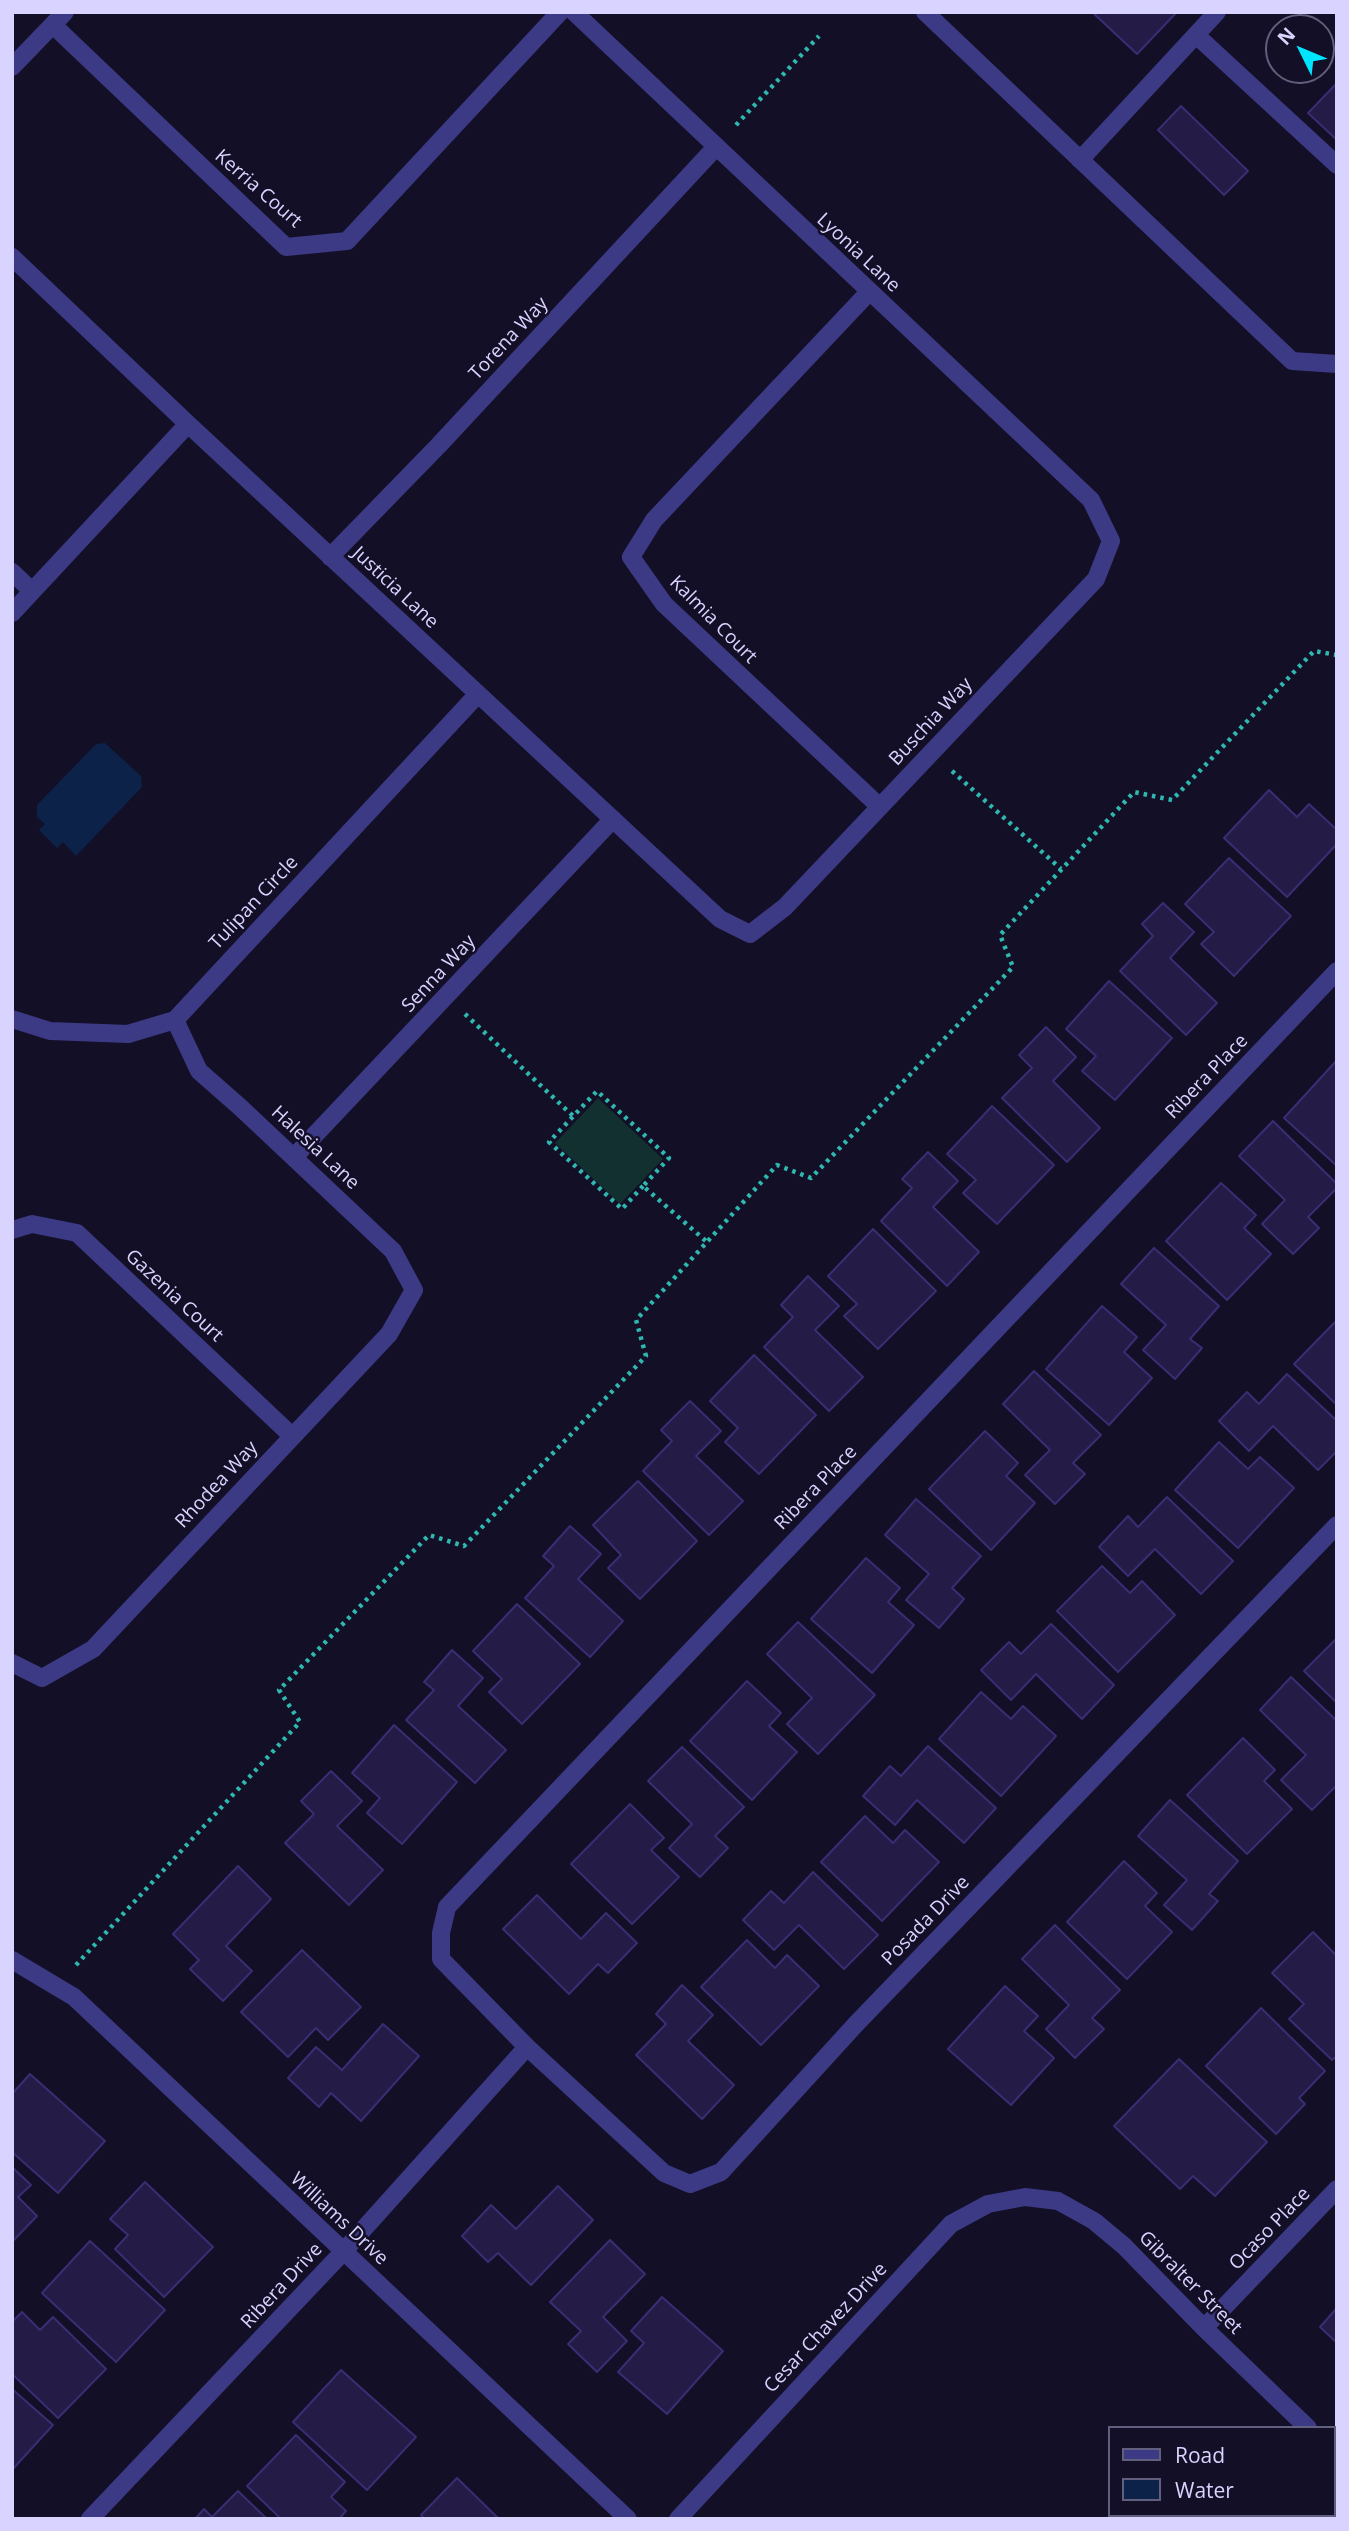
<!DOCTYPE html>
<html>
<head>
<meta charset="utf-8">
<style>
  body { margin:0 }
  #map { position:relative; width:1349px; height:2531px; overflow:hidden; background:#130f26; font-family:"Open Sans",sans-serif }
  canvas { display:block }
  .frame { position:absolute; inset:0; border:14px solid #d9d4ff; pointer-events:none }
  .legend { position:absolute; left:1108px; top:2426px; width:228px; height:91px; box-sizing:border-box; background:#130f26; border:2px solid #625e7d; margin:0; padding:9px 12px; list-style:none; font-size:21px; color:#d9d4ff }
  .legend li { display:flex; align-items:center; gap:14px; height:35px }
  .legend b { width:35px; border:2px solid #625e7d }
  .north { position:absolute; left:1265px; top:14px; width:70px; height:70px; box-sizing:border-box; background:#130f26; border:2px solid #625e7d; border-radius:50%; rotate:313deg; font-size:19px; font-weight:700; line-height:28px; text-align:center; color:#d9d4ff }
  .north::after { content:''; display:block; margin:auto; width:24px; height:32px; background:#00e5ff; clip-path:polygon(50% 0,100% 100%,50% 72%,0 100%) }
</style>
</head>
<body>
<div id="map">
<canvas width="1349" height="2531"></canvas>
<div class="frame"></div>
<ul class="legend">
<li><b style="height:9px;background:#3d3a85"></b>Road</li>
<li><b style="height:19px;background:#0c2248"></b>Water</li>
</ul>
<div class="north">N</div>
</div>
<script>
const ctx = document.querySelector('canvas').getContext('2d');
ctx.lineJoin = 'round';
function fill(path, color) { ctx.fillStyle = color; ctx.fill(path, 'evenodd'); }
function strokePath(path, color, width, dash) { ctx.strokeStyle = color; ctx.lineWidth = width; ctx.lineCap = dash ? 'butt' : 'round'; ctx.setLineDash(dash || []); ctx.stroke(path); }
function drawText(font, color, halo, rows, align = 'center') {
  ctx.font = font + ' "Open Sans",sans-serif'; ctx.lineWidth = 5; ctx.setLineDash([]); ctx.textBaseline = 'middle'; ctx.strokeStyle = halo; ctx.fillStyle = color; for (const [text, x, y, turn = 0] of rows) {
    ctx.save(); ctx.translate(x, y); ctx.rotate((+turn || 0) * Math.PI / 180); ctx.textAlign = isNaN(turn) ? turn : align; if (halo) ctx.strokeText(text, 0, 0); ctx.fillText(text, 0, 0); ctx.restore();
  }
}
fill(new Path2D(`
  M 598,1098 L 663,1159 L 620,1204 L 555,1143 Z`), '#12302f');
fill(new Path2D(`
  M 105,743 L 141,776 L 142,787 L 76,856 L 63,842 L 57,848 L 39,830 L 45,824 L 37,817 L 37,805 L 96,744 Z`), '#0c2248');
const building = new Path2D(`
  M 1092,12 L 1177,12 L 1137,54 Z
  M 1337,83 L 1337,140 L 1308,113 Z
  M 1181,106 L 1248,171 L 1224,195 L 1158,130 Z
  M 1269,790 L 1297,817 L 1309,804 L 1337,830 L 1337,844 L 1287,897 L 1224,838 Z
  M 1229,858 L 1291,916 L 1234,976 L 1201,944 L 1214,932 L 1185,904 Z
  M 1163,903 L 1194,932 L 1170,958 L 1217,1003 L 1186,1035 L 1120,971 L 1153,936 L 1142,924 Z
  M 1109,981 L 1172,1038 L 1115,1100 L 1082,1071 L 1096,1056 L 1066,1029 Z
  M 1046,1027 L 1076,1057 L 1053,1081 L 1100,1128 L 1067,1162 L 1002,1098 L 1032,1068 L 1019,1055 Z
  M 1337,1060 L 1337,1166 L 1284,1118 Z
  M 992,1106 L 1054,1165 L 997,1224 L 963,1193 L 976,1180 L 947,1154 Z
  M 1273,1121 L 1337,1184 L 1337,1188 L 1308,1217 L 1319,1228 L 1293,1254 L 1262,1224 L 1285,1200 L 1239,1156 Z
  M 928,1152 L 958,1181 L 933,1207 L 979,1252 L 947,1286 L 881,1221 L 912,1188 L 902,1179 Z
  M 1221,1183 L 1256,1215 L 1244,1228 L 1271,1254 L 1227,1300 L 1166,1241 Z
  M 873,1229 L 936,1291 L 878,1349 L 844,1316 L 857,1304 L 828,1276 Z
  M 1154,1248 L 1219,1306 L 1190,1339 L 1202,1348 L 1175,1379 L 1143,1350 L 1166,1325 L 1121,1284 Z
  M 808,1276 L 839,1306 L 815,1330 L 863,1377 L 829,1411 L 764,1347 L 793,1317 L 781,1305 Z
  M 1102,1306 L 1137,1337 L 1124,1352 L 1152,1378 L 1109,1425 L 1046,1369 Z
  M 1337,1320 L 1337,1405 L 1294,1364 Z
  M 754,1355 L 816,1415 L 759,1474 L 725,1442 L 738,1428 L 710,1401 Z
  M 1034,1371 L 1101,1435 L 1073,1463 L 1085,1474 L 1055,1504 L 1025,1475 L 1050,1450 L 1003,1404 Z
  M 1287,1374 L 1337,1421 L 1337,1451 L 1318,1470 L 1273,1426 L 1249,1451 L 1219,1421 L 1247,1392 L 1259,1404 Z
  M 690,1401 L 721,1431 L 696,1456 L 743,1501 L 709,1535 L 643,1471 L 672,1441 L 661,1430 Z
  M 985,1431 L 1018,1463 L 1006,1476 L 1035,1503 L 991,1550 L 929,1489 Z
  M 1219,1442 L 1248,1469 L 1260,1457 L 1294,1488 L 1238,1548 L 1175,1490 Z
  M 638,1481 L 697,1541 L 640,1599 L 608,1568 L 621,1555 L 593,1525 Z
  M 1167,1497 L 1233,1561 L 1201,1594 L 1155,1549 L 1128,1576 L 1099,1547 L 1128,1516 L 1138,1527 Z
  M 916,1499 L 981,1556 L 952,1588 L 964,1599 L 939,1628 L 906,1600 L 929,1574 L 885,1535 Z
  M 570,1526 L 601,1554 L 578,1579 L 623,1621 L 590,1657 L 525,1598 L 554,1566 L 543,1556 Z
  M 866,1558 L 900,1588 L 888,1602 L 914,1625 L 872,1673 L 811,1619 Z
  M 1102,1566 L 1130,1593 L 1142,1581 L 1175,1615 L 1118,1672 L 1057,1611 Z
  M 517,1604 L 580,1664 L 522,1724 L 489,1692 L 502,1679 L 473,1651 Z
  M 798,1622 L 875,1695 L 818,1754 L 787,1724 L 812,1698 L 767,1654 Z
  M 1051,1624 L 1114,1685 L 1082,1719 L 1036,1674 L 1011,1700 L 981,1670 L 1009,1642 L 1021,1654 Z
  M 1337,1638 L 1337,1703 L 1304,1671 Z
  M 452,1650 L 483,1678 L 458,1706 L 506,1750 L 475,1783 L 406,1720 L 434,1690 L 424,1682 Z
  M 1291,1677 L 1337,1721 L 1337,1785 L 1312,1810 L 1281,1780 L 1306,1755 L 1260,1710 Z
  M 747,1681 L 781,1713 L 769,1726 L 797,1752 L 752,1800 L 690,1741 Z
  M 981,1692 L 1011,1719 L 1023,1706 L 1056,1736 L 1001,1796 L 939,1739 Z
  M 394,1725 L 457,1782 L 402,1844 L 367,1813 L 380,1798 L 352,1773 Z
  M 1243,1738 L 1275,1770 L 1264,1781 L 1292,1809 L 1247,1854 L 1187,1795 Z
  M 928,1746 L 996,1808 L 964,1843 L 917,1800 L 895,1825 L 863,1796 L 890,1766 L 901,1776 Z
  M 682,1747 L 744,1807 L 715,1836 L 728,1848 L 700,1877 L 669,1848 L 692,1824 L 648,1781 Z
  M 331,1771 L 362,1801 L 337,1826 L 383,1870 L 349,1905 L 285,1843 L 314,1814 L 301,1801 Z
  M 1170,1800 L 1238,1861 L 1209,1894 L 1218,1901 L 1192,1930 L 1164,1905 L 1187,1880 L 1138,1836 Z
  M 630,1804 L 664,1838 L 651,1850 L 679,1877 L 632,1924 L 571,1864 Z
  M 865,1816 L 893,1843 L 905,1830 L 939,1862 L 882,1921 L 821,1862 Z
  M 1124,1861 L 1157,1893 L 1145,1906 L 1172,1932 L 1127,1979 L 1067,1922 Z
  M 238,1866 L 271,1899 L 226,1946 L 252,1971 L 223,2001 L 190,1969 L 199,1960 L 173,1934 Z
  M 813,1872 L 878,1935 L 844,1969 L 799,1925 L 774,1950 L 743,1920 L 771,1891 L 784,1903 Z
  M 537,1895 L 581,1939 L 606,1913 L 637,1943 L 608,1973 L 598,1964 L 569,1994 L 503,1929 Z
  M 1055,1925 L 1120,1990 L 1092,2018 L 1104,2029 L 1075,2058 L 1046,2029 L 1069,2005 L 1022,1959 Z
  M 1313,1932 L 1337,1956 L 1337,2056 L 1332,2060 L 1289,2019 L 1304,2004 L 1272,1973 Z
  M 747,1940 L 775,1968 L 787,1955 L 819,1986 L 761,2045 L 701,1987 Z
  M 302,1950 L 361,2007 L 328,2040 L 316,2028 L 288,2057 L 241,2012 Z
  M 682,1985 L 713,2015 L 688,2041 L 734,2085 L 702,2119 L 636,2055 L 666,2024 L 656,2014 Z
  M 1005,1986 L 1038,2016 L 1024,2031 L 1054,2058 L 1011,2105 L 948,2049 Z
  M 1261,2008 L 1325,2071 L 1299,2098 L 1305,2104 L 1276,2134 L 1206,2066 Z
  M 383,2024 L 419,2056 L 361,2121 L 331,2093 L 319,2107 L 288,2078 L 316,2047 L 342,2070 Z
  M 1179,2059 L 1267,2142 L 1215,2196 L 1193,2176 L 1180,2189 L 1114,2126 Z
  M 30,2074 L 105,2141 L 58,2193 L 12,2152 L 12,2094 Z
  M 12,2167 L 31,2185 L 18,2197 L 37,2216 L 12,2242 Z
  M 145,2182 L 213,2247 L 164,2297 L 115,2249 L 128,2235 L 110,2219 Z
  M 558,2186 L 593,2220 L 531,2285 L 498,2253 L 488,2262 L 462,2236 L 491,2205 L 516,2229 Z
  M 610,2240 L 645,2274 L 603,2317 L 627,2341 L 597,2372 L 568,2344 L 581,2331 L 550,2302 Z
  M 90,2241 L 165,2310 L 116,2362 L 42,2293 Z
  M 662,2297 L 723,2351 L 667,2414 L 618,2372 L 644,2343 L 631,2331 Z
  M 1336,2309 L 1337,2309 L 1337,2343 L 1320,2327 Z
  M 22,2312 L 40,2330 L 53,2317 L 106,2369 L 58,2418 L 12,2374 L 12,2322 Z
  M 341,2370 L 416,2437 L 367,2490 L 293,2422 Z
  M 12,2389 L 53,2425 L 12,2470 Z
  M 296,2435 L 345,2482 L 331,2497 L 346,2511 L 339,2519 L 281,2519 L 247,2486 Z
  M 457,2478 L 499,2519 L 425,2519 L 421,2515 Z
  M 238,2491 L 267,2519 L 195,2519 L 204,2509 L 212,2517 Z`);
fill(building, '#241b47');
strokePath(building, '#3b2d73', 2);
strokePath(new Path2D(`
  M 736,125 L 819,36
  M 952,771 L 1061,869
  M 465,1014 L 573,1116
  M 643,1186 L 622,1209 L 549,1142 L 597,1091 L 669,1158 L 643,1186 L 707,1242
  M 76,1965 L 300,1722 L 279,1690 L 429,1535 L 464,1546 L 646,1356 L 636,1320 L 777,1165 L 811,1178 L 1013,967 L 1000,935 L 1134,792 L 1172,800 L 1314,651 L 1337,655`), '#2fb8b0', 4.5, [3.5, 5]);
strokePath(new Path2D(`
  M 1196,35 L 1337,165`), '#3d3a85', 18);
strokePath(new Path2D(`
  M 925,12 L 1292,361 L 1337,364
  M 53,25 L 286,247 L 347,241 L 560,12
  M 12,67 L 65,12
  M 1080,160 L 1217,12
  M 12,257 L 188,424 L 720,919 L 750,934 L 785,907 L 1096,579 L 1111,541 L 1091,500 L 574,12
  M 869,292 L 654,520 L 631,557 L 664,604 L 880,807
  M 330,557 L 439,445 L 716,147
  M 12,572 L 32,591
  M 12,613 L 188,424
  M 1337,971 L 447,1907 L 441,1933 L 441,1959 L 527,2047 L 664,2173 L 690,2184 L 721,2172 L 856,2024 L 1337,1525
  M 12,1019 L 50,1031 L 128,1034 L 175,1020 L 478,694
  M 294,1157 L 613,819
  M 12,1230 L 32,1224 L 77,1233 L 291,1435
  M 12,1663 L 42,1678 L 93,1649 L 389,1334 L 414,1290 L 393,1251 L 240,1107 L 199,1071 L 175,1020
  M 12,1960 L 74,1997 L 628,2519
  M 1204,2328 L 1337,2189
  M 1333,2452 L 1337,2455
  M 90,2519 L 343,2252 L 527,2047
  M 678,2519 L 951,2224 L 988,2204 L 1025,2197 L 1058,2201 L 1094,2221 L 1124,2246 L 1204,2328 L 1308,2428`), '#3d3a85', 18);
drawText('19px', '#d9d4ff', '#130f26', [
  ["Kerria Court",258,189,41],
  ["Lyonia Lane",858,253,43],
  ["Torena Way",509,339,-47],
  ["Justicia Lane",395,588,43],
  ["Kalmia Court",713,620,45],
  ["Buschia Way",931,722,-47],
  ["Tulipan Circle",254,903,-47],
  ["Senna Way",439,974,-47],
  ["Ribera Place",1207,1077,-46],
  ["Halesia Lane",315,1148,43],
  ["Gazenia Court",174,1296,43],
  ["Rhodea Way",217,1485,-47],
  ["Ribera Place",816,1488,-46],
  ["Posada Drive",926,1921,-46],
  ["Williams Drive",339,2219,43],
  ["Ocaso Place",1270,2229,-46],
  ["Gibralter Street",1190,2283,45],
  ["Ribera Drive",282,2286,-47],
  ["Cesar Chavez Drive",826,2328,-47]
]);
</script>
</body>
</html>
